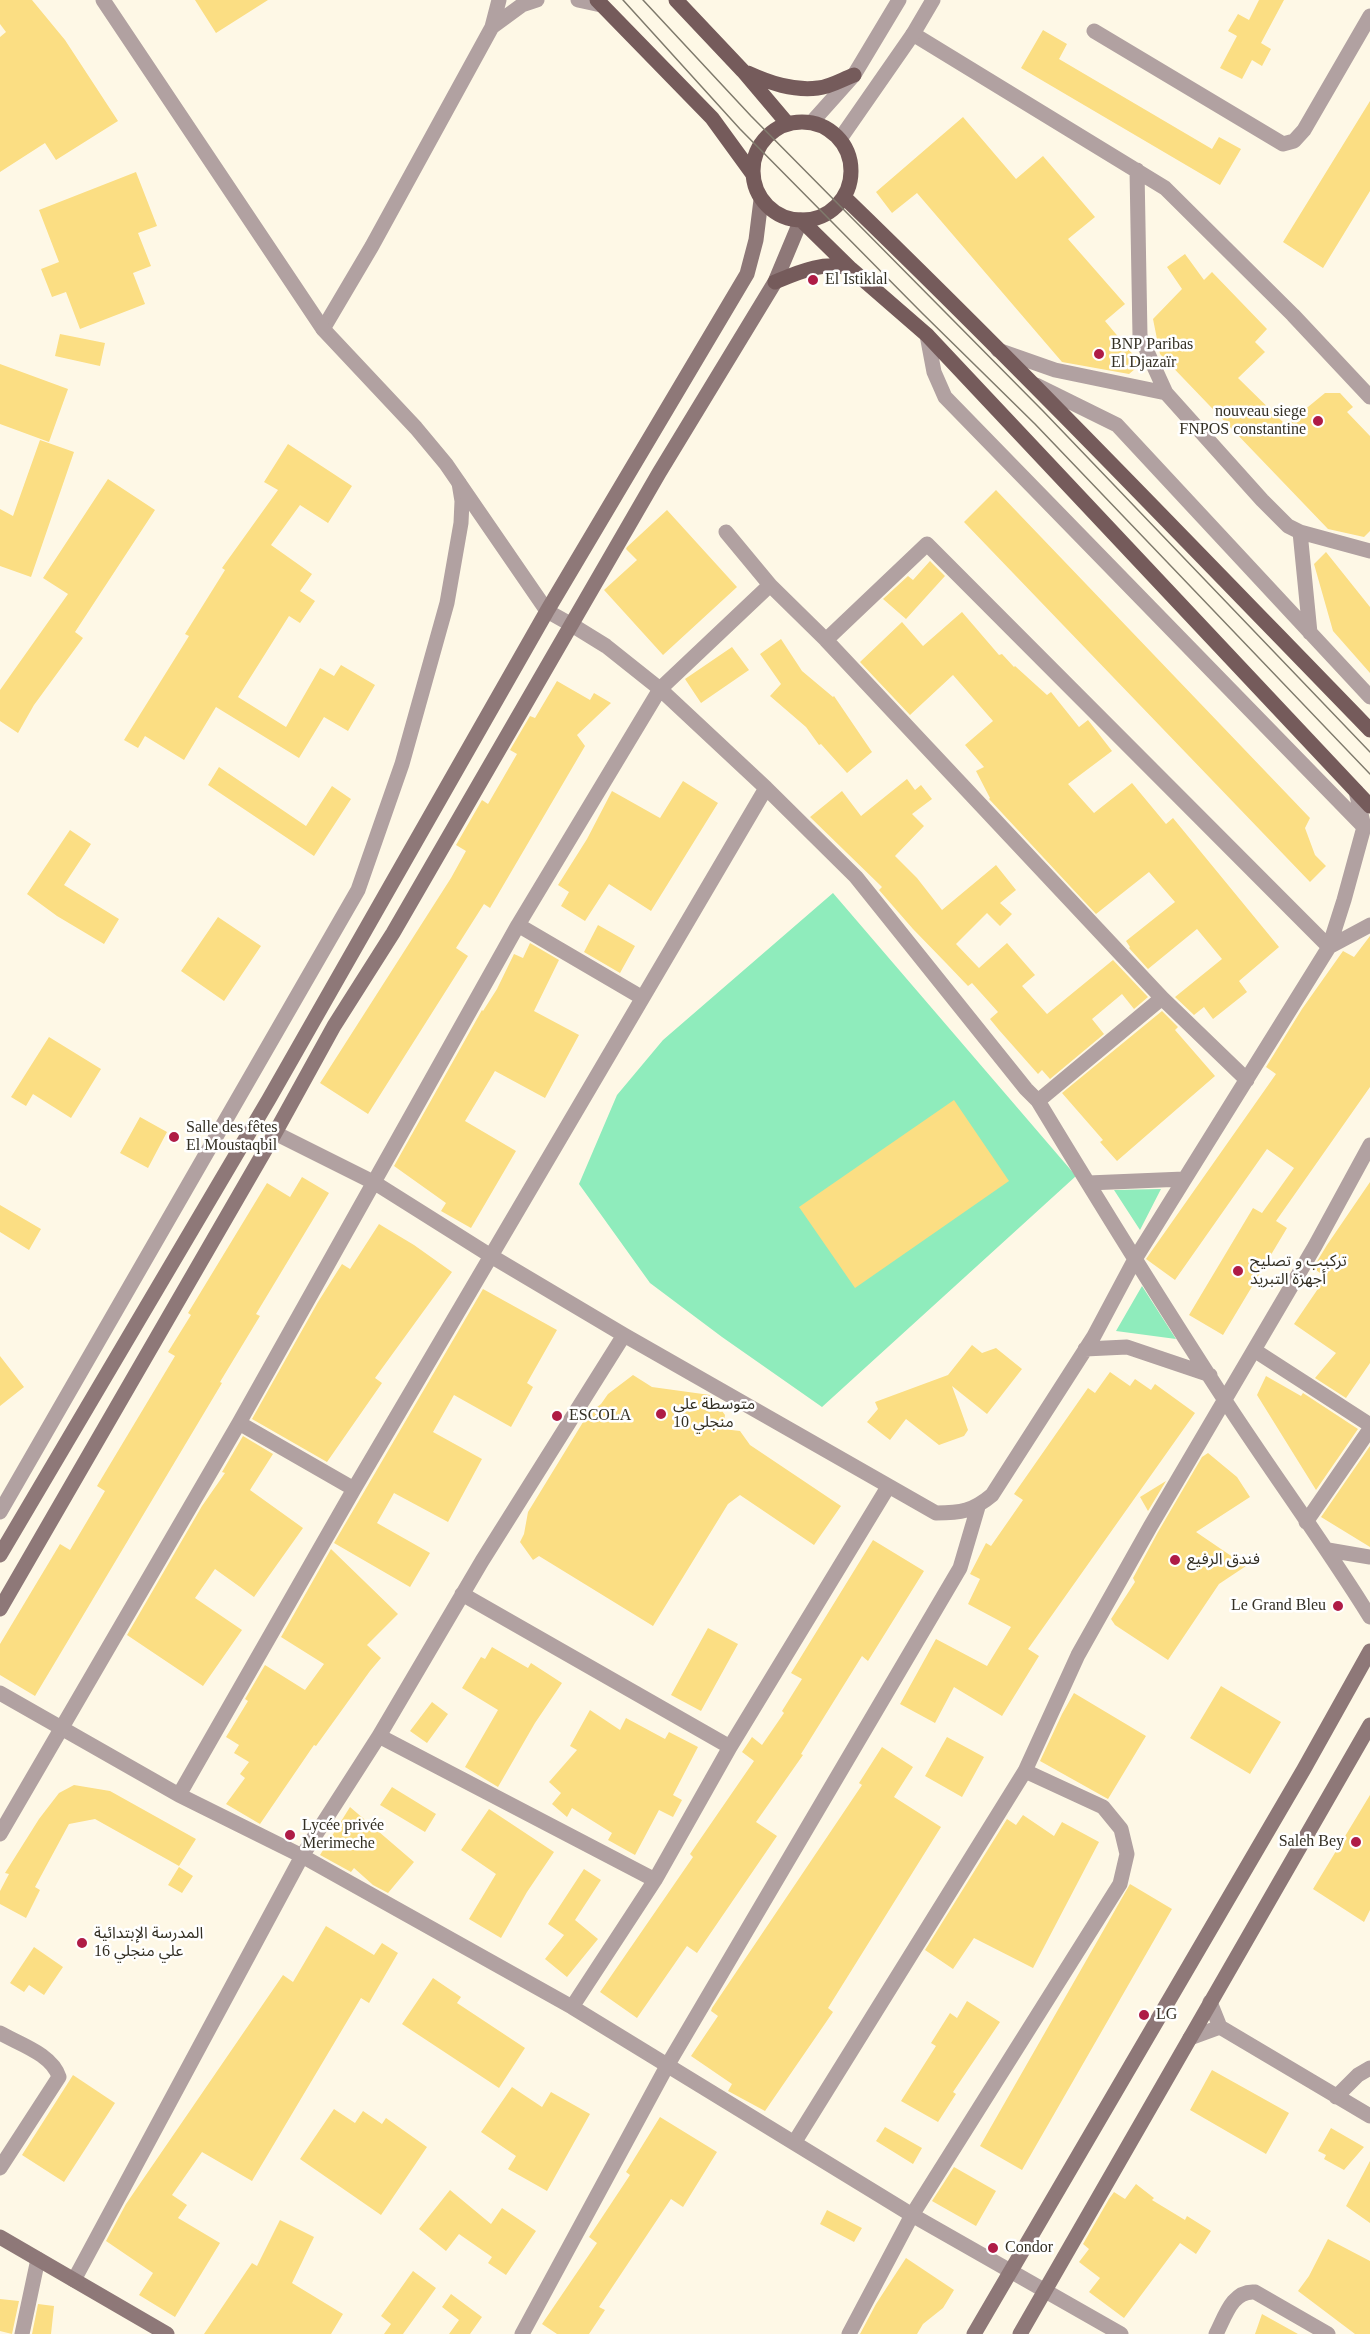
<!DOCTYPE html>
<html>
<head>
<meta charset="utf-8">
<style>
  body { margin:0 }
  canvas { display:block; background:#fef8e6 }
</style>
</head>
<body>
<canvas width="1370" height="2334"></canvas>
<script>
const ctx = document.querySelector('canvas').getContext('2d');
ctx.lineJoin = 'round';
function fill(path, color) { ctx.fillStyle = color; ctx.fill(path, 'evenodd'); }
function strokePath(path, color, width, dash) { ctx.strokeStyle = color; ctx.lineWidth = width; ctx.lineCap = dash ? 'butt' : 'round'; ctx.setLineDash(dash || []); ctx.stroke(path); }
function drawText(font, color, halo, rows, align = 'center') {
  ctx.font = font + ' "Times New Roman","Noto Sans Arabic",serif'; ctx.lineWidth = 5; ctx.setLineDash([]); ctx.textBaseline = 'middle'; ctx.strokeStyle = halo; ctx.fillStyle = color; for (const [text, x, y, turn = 0] of rows) {
    ctx.save(); ctx.translate(x, y); ctx.rotate((+turn || 0) * Math.PI / 180); ctx.textAlign = isNaN(turn) ? turn : align; if (halo) ctx.strokeText(text, 0, 0); ctx.fillText(text, 0, 0); ctx.restore();
  }
}
fill(new Path2D(`
  M 833,893 L 1076,1176 L 822,1407 L 722,1337 L 650,1283 L 579,1184 L 617,1095 L 663,1040 Z
  M 1161,1189 L 1140,1230 L 1114,1190 Z
  M 1142,1286 L 1176,1339 L 1116,1331 Z`), '#8fecbc');
fill(new Path2D(`
  M 0,0 L 32,0 L 65,40 L 118,121 L 56,160 L 45,143 L 0,172 L 0,37 L 6,32 L 0,24 Z
  M 195,0 L 268,0 L 216,33 Z
  M 1259,0 L 1284,0 L 1261,43 L 1271,49 L 1262,66 L 1252,60 L 1242,79 L 1220,68 L 1237,36 L 1228,31 L 1238,14 L 1249,20 Z
  M 1043,30 L 1067,44 L 1059,59 L 1212,149 L 1219,137 L 1241,149 L 1220,185 L 1021,68 Z
  M 1370,101 L 1370,191 L 1323,268 L 1283,242 Z
  M 963,117 L 1016,179 L 1043,156 L 1095,217 L 1068,239 L 1125,304 L 1105,321 L 1141,364 L 1129,374 L 1062,362 L 917,193 L 892,213 L 876,192 Z
  M 136,172 L 157,226 L 138,233 L 151,266 L 133,273 L 145,304 L 80,329 L 66,292 L 52,297 L 41,269 L 59,262 L 39,210 Z
  M 1185,254 L 1204,280 L 1212,272 L 1267,329 L 1255,342 L 1265,352 L 1238,378 L 1286,425 L 1325,393 L 1340,393 L 1353,407 L 1347,412 L 1370,436 L 1370,531 L 1364,537 L 1328,529 L 1160,354 L 1153,319 L 1182,289 L 1167,267 Z
  M 60,334 L 105,343 L 100,366 L 55,356 Z
  M 0,364 L 68,389 L 49,442 L 0,424 Z
  M 40,440 L 74,452 L 31,577 L 0,566 L 0,509 L 13,516 Z
  M 288,444 L 352,486 L 328,523 L 300,505 L 271,545 L 312,574 L 300,591 L 315,601 L 300,623 L 289,616 L 238,697 L 286,727 L 320,668 L 334,676 L 341,665 L 375,685 L 348,731 L 324,717 L 299,758 L 216,707 L 184,760 L 145,736 L 138,748 L 124,740 L 189,636 L 185,634 L 225,570 L 222,568 L 278,490 L 264,482 Z
  M 108,479 L 155,510 L 75,632 L 83,638 L 34,705 L 18,733 L 0,721 L 0,690 L 68,594 L 43,578 Z
  M 996,490 L 1310,818 L 1305,828 L 1315,855 L 1326,866 L 1310,882 L 964,522 Z
  M 667,510 L 737,587 L 663,655 L 604,590 L 637,560 L 626,549 L 627,547 Z
  M 1326,552 L 1370,607 L 1370,673 L 1333,631 L 1314,564 Z
  M 930,561 L 945,576 L 906,619 L 883,599 L 908,576 L 913,580 Z
  M 962,612 L 999,655 L 1002,654 L 1014,667 L 1015,666 L 1047,695 L 1051,692 L 1079,727 L 1088,720 L 1112,751 L 1068,784 L 1094,813 L 1132,783 L 1166,824 L 1173,818 L 1279,947 L 1239,981 L 1247,992 L 1213,1019 L 1204,1007 L 1194,1015 L 1175,997 L 1222,959 L 1197,929 L 1148,969 L 1129,948 L 1130,947 L 1126,941 L 1175,902 L 1149,872 L 1096,914 L 989,799 L 990,798 L 976,771 L 984,767 L 965,745 L 993,721 L 953,675 L 910,715 L 860,662 L 902,622 L 923,646 Z
  M 781,639 L 802,671 L 833,697 L 834,696 L 872,752 L 847,773 L 821,744 L 819,745 L 806,727 L 770,696 L 781,684 L 760,654 Z
  M 732,647 L 749,670 L 701,703 L 685,679 Z
  M 557,681 L 590,700 L 594,693 L 611,703 L 577,735 L 585,746 L 490,908 L 484,904 L 456,948 L 468,956 L 368,1114 L 320,1083 L 451,878 L 466,851 L 456,845 L 482,800 L 488,804 L 517,754 L 510,750 L 530,716 L 535,718 Z
  M 219,767 L 306,826 L 332,786 L 351,799 L 314,856 L 208,785 Z
  M 907,779 L 915,790 L 921,785 L 932,799 L 912,814 L 924,826 L 895,856 L 917,878 L 942,910 L 996,865 L 1016,890 L 1000,903 L 1012,914 L 1000,926 L 987,913 L 956,944 L 979,968 L 1007,943 L 1035,975 L 1022,986 L 1047,1014 L 1113,960 L 1148,997 L 1134,1009 L 1122,994 L 1092,1019 L 1104,1034 L 1050,1079 L 1042,1070 L 1038,1074 L 999,1030 L 990,1019 L 998,1012 L 972,983 L 968,986 L 946,963 L 913,929 L 879,890 L 882,887 L 810,817 L 842,791 L 861,816 Z
  M 683,781 L 718,803 L 651,911 L 609,884 L 585,921 L 561,906 L 569,892 L 558,885 L 587,839 L 612,791 L 660,818 Z
  M 70,830 L 91,844 L 64,885 L 119,919 L 104,944 L 57,916 L 27,894 Z
  M 218,917 L 261,946 L 224,1001 L 181,971 Z
  M 598,925 L 635,946 L 620,973 L 584,952 Z
  M 1370,936 L 1370,1087 L 1276,1221 L 1287,1228 L 1223,1335 L 1189,1315 L 1253,1208 L 1262,1213 L 1294,1168 L 1267,1149 L 1175,1280 L 1146,1259 L 1276,1074 L 1266,1067 L 1302,1009 L 1343,951 L 1354,957 Z
  M 530,943 L 559,960 L 534,1011 L 579,1035 L 545,1098 L 495,1071 L 465,1121 L 516,1151 L 471,1228 L 441,1211 L 446,1203 L 394,1166 L 482,1010 L 483,1011 L 497,989 L 514,954 L 523,958 Z
  M 1162,1011 L 1178,1027 L 1175,1030 L 1215,1076 L 1117,1161 L 1100,1142 L 1103,1140 L 1062,1093 Z
  M 49,1037 L 101,1069 L 71,1118 L 33,1094 L 26,1106 L 11,1097 Z
  M 954,1100 L 1009,1181 L 855,1288 L 799,1207 Z
  M 140,1117 L 167,1132 L 148,1168 L 120,1153 Z
  M 302,1177 L 329,1193 L 256,1314 L 260,1316 L 220,1382 L 222,1383 L 35,1696 L 0,1675 L 0,1644 L 60,1544 L 70,1550 L 105,1491 L 97,1486 L 175,1356 L 168,1352 L 191,1315 L 188,1313 L 267,1183 L 290,1197 Z
  M 1370,1182 L 1370,1363 L 1346,1398 L 1315,1378 L 1336,1353 L 1294,1324 L 1326,1277 L 1313,1268 L 1327,1245 Z
  M 0,1205 L 41,1229 L 29,1250 L 0,1232 Z
  M 379,1224 L 414,1245 L 452,1272 L 375,1378 L 382,1383 L 327,1462 L 252,1419 L 318,1302 L 342,1264 L 350,1269 Z
  M 483,1289 L 557,1330 L 527,1383 L 533,1387 L 511,1427 L 454,1395 L 433,1432 L 482,1459 L 448,1522 L 394,1493 L 377,1523 L 430,1553 L 410,1587 L 334,1543 Z
  M 972,1345 L 982,1353 L 996,1348 L 1022,1369 L 987,1414 L 952,1386 L 968,1430 L 964,1436 L 939,1445 L 906,1419 L 890,1440 L 867,1422 L 878,1409 L 875,1402 L 948,1375 Z
  M 0,1356 L 24,1387 L 0,1406 Z
  M 1110,1372 L 1130,1386 L 1135,1379 L 1151,1390 L 1155,1384 L 1195,1413 L 1028,1649 L 1039,1656 L 1002,1716 L 954,1687 L 935,1723 L 900,1704 L 936,1639 L 987,1666 L 1011,1627 L 968,1604 L 980,1579 L 970,1574 L 986,1543 L 991,1546 L 1023,1500 L 1014,1494 L 1088,1388 L 1095,1393 Z
  M 633,1375 L 652,1387 L 710,1395 L 725,1415 L 723,1429 L 740,1431 L 750,1445 L 841,1506 L 814,1545 L 740,1495 L 728,1504 L 653,1626 L 539,1556 L 533,1560 L 520,1542 L 524,1534 L 528,1512 L 588,1414 L 601,1404 L 608,1394 Z
  M 1266,1376 L 1301,1396 L 1303,1393 L 1358,1429 L 1316,1490 L 1257,1395 Z
  M 243,1436 L 273,1454 L 250,1490 L 303,1528 L 254,1597 L 215,1569 L 195,1598 L 242,1630 L 203,1686 L 127,1635 L 202,1506 L 225,1473 L 222,1472 Z
  M 1370,1446 L 1370,1547 L 1321,1517 Z
  M 1208,1453 L 1237,1477 L 1250,1497 L 1196,1532 L 1246,1566 L 1219,1584 L 1168,1660 L 1115,1625 L 1111,1619 L 1135,1582 L 1133,1578 L 1158,1532 L 1202,1457 Z
  M 1166,1481 L 1148,1511 L 1140,1497 Z
  M 873,1540 L 924,1571 L 868,1661 L 862,1656 L 801,1754 L 803,1755 L 756,1822 L 777,1836 L 697,1953 L 687,1946 L 637,2018 L 600,1992 L 693,1857 L 690,1854 L 754,1761 L 742,1752 L 752,1737 L 762,1745 L 784,1713 L 782,1711 L 802,1679 L 791,1673 Z
  M 331,1549 L 398,1614 L 367,1645 L 381,1658 L 370,1671 L 316,1746 L 314,1745 L 260,1824 L 226,1804 L 245,1778 L 240,1774 L 249,1762 L 234,1753 L 239,1745 L 226,1737 L 248,1701 L 245,1699 L 265,1665 L 305,1690 L 324,1664 L 281,1637 Z
  M 708,1628 L 738,1644 L 701,1711 L 671,1695 Z
  M 492,1647 L 528,1668 L 531,1663 L 562,1683 L 535,1723 L 498,1787 L 465,1767 L 498,1710 L 462,1688 L 481,1657 L 485,1659 Z
  M 1221,1686 L 1281,1722 L 1250,1774 L 1190,1738 Z
  M 1074,1693 L 1146,1736 L 1108,1799 L 1040,1761 L 1062,1714 Z
  M 432,1702 L 448,1714 L 427,1743 L 410,1731 Z
  M 590,1710 L 620,1730 L 626,1718 L 665,1739 L 669,1732 L 698,1747 L 673,1795 L 682,1800 L 673,1817 L 659,1810 L 635,1855 L 608,1840 L 612,1833 L 572,1808 L 567,1817 L 552,1804 L 561,1793 L 549,1782 L 577,1750 L 570,1746 Z
  M 947,1737 L 984,1757 L 962,1797 L 925,1776 Z
  M 882,1747 L 913,1767 L 894,1797 L 941,1827 L 828,2008 L 833,2012 L 765,2111 L 728,2091 L 732,2084 L 691,2056 L 718,2016 L 711,2011 L 712,2008 L 862,1785 L 859,1783 Z
  M 74,1785 L 110,1791 L 196,1839 L 179,1866 L 95,1819 L 69,1824 L 35,1887 L 40,1890 L 26,1918 L 0,1904 L 0,1891 L 9,1874 L 5,1873 L 39,1819 L 59,1793 Z
  M 392,1787 L 436,1814 L 425,1832 L 380,1805 Z
  M 1370,1795 L 1370,1910 L 1364,1922 L 1313,1889 Z
  M 350,1807 L 414,1862 L 388,1893 L 373,1885 L 354,1868 L 351,1872 L 320,1855 Z
  M 489,1809 L 554,1852 L 527,1892 L 501,1938 L 469,1919 L 496,1874 L 461,1850 Z
  M 1023,1815 L 1054,1836 L 1062,1822 L 1099,1842 L 1033,1968 L 974,1938 L 953,1969 L 925,1950 L 1007,1819 L 1016,1825 Z
  M 179,1867 L 193,1876 L 182,1893 L 168,1885 Z
  M 584,1869 L 601,1880 L 575,1920 L 598,1939 L 567,1977 L 545,1959 L 564,1935 L 548,1924 Z
  M 1130,1884 L 1172,1909 L 1022,2170 L 980,2146 Z
  M 326,1926 L 374,1955 L 382,1943 L 398,1953 L 369,2003 L 361,1998 L 252,2181 L 202,2152 L 172,2195 L 187,2205 L 178,2218 L 220,2243 L 175,2317 L 139,2295 L 153,2273 L 106,2241 L 126,2204 L 283,1975 L 293,1982 Z
  M 34,1947 L 63,1967 L 44,1995 L 29,1985 L 24,1992 L 10,1983 Z
  M 433,1978 L 461,1997 L 457,2003 L 525,2048 L 499,2088 L 402,2024 Z
  M 967,2001 L 1000,2022 L 953,2092 L 956,2094 L 938,2122 L 901,2101 L 936,2046 L 931,2043 L 950,2013 L 957,2018 Z
  M 1212,2070 L 1289,2113 L 1266,2154 L 1190,2110 Z
  M 73,2075 L 115,2103 L 64,2182 L 22,2155 Z
  M 512,2087 L 542,2107 L 551,2092 L 590,2114 L 547,2191 L 508,2169 L 516,2156 L 481,2132 Z
  M 334,2109 L 355,2123 L 363,2111 L 382,2124 L 386,2118 L 427,2147 L 381,2215 L 300,2159 Z
  M 660,2117 L 717,2152 L 683,2207 L 671,2199 L 599,2307 L 605,2310 L 589,2334 L 557,2334 L 542,2324 L 597,2243 L 589,2237 L 630,2175 L 626,2172 Z
  M 885,2127 L 922,2148 L 913,2164 L 876,2141 Z
  M 1331,2128 L 1364,2147 L 1344,2170 L 1324,2159 L 1326,2155 L 1318,2151 Z
  M 1370,2161 L 1370,2223 L 1346,2206 Z
  M 954,2167 L 996,2191 L 976,2226 L 932,2201 Z
  M 1136,2184 L 1154,2198 L 1152,2200 L 1185,2220 L 1187,2216 L 1211,2231 L 1196,2254 L 1180,2243 L 1124,2318 L 1089,2292 L 1100,2278 L 1079,2262 L 1089,2249 L 1083,2244 L 1109,2199 L 1114,2192 L 1125,2199 Z
  M 450,2190 L 491,2224 L 502,2208 L 536,2231 L 506,2275 L 488,2263 L 492,2257 L 459,2234 L 446,2251 L 419,2229 Z
  M 827,2210 L 862,2228 L 854,2242 L 820,2224 Z
  M 280,2220 L 314,2237 L 292,2283 L 343,2314 L 331,2334 L 204,2334 L 252,2263 L 257,2266 Z
  M 1328,2239 L 1370,2261 L 1370,2334 L 1355,2334 L 1298,2291 L 1309,2276 Z
  M 906,2258 L 954,2290 L 943,2308 L 923,2324 L 917,2334 L 860,2334 L 876,2304 Z
  M 413,2271 L 436,2288 L 403,2334 L 384,2334 L 391,2324 L 381,2316 Z
  M 451,2294 L 482,2317 L 470,2334 L 449,2334 L 459,2320 L 442,2307 Z
  M 0,2299 L 19,2301 L 12,2334 L 0,2331 Z
  M 38,2304 L 54,2306 L 51,2334 L 32,2334 Z
  M 1262,2314 L 1298,2334 L 1255,2334 Z`), '#fbde83');
strokePath(new Path2D(`
  M 578,0 L 601,5
  M 492,27 L 522,5 L 537,0
  M 1094,31 L 1283,144 L 1294,141 L 1304,130 L 1370,16
  M 913,34 L 1165,188 L 1293,315 L 1370,397
  M 1137,170 L 1140,336 L 1166,393 L 1262,500 L 1288,526 L 1300,532 L 1370,551
  M 323,329 L 372,246 L 492,27 L 499,0
  M 927,335 L 934,372 L 945,397 L 1364,827
  M 998,350 L 1055,370 L 1166,393
  M 1036,385 L 1117,425 L 1370,697
  M 726,532 L 770,585 L 826,640 L 1162,998 L 1247,1080
  M 1300,532 L 1310,633
  M 572,625 L 606,646 L 660,689 L 770,585
  M 1356,791 L 1364,827 L 1344,900 L 1329,947 L 1370,925
  M 518,925 L 641,997
  M 1038,1101 L 1162,998
  M 275,1133 L 375,1183 L 491,1256 L 624,1335 L 936,1513 C 961,1513 973,1511 992,1495 L 1094,1336 L 1135,1259 L 1329,947 L 927,544 L 826,640
  M 1088,1183 L 1184,1179
  M 1085,1349 L 1127,1347 L 1210,1375
  M 1254,1350 L 1370,1425
  M 239,1423 L 354,1489
  M 0,1512 L 358,890 L 402,764 L 447,603 L 461,523 L 462,501 L 459,483
  M 1306,1522 L 1370,1429
  M 1328,1550 L 1370,1557
  M 462,1594 L 730,1747
  M 0,1693 L 179,1795 L 302,1856 L 572,2007 L 912,2215 L 1121,2334
  M 379,1736 L 655,1880
  M 179,1795 L 354,1489 L 766,788
  M 0,1834 L 239,1423 L 518,925 L 660,689 L 766,788 L 856,877 L 1026,1089 L 1038,1101 C 1099,1202 1161,1302 1226,1402 C 1273,1474 1324,1543 1370,1617
  M 1210,2002 L 1220,2027 L 1370,2116
  M 572,2007 L 655,1880 L 730,1747 L 888,1487
  M 0,2033 C 19,2044 52,2054 59,2077 L 0,2168
  M 1190,2038 L 1220,2027
  M 1336,2097 L 1358,2075 L 1370,2068
  M 794,2143 L 1025,1771 L 1078,1655 L 1150,1527 L 1315,1246 L 1370,1145
  M 74,2280 L 302,1856 L 379,1736 L 482,1561 L 624,1335
  M 22,2334 L 38,2259
  M 522,2334 L 667,2066 L 960,1568 L 978,1507
  M 849,2334 L 912,2215 L 1120,1884 L 1127,1854 L 1121,1829 L 1103,1807 L 1025,1771
  M 1216,2334 C 1225,2317 1232,2290 1255,2292 L 1328,2334`), '#b1a1a1', 15);
strokePath(new Path2D(`
  M 103,0 L 323,329 L 416,428 L 446,464 L 547,611 L 572,625
  M 812,122 L 854,75 L 899,0
  M 840,139 L 913,34 L 933,0`), '#b1a1a1', 15);
strokePath(new Path2D(`
  M 0,1555 L 269,1099 L 547,611 L 747,274 L 756,240 L 761,200
  M 0,1609 L 275,1133 L 334,1026 L 393,933 L 659,473 L 775,282 L 801,220
  M 0,2237 L 167,2334
  M 974,2334 L 1304,1769 L 1370,1651
  M 1020,2334 L 1370,1725`), '#8e7878', 15);
strokePath(new Path2D(`
  M 597,0 L 712,118 L 752,173
  M 676,0 L 743,71 L 787,123
  M 748,73 C 770,83 793,91 818,88 C 830,87 843,79 854,75
  M753 171a49 49 0 1 1 98 0a49 49 0 1 1-98 0Z
  M 844,197 C 1023,370 1196,551 1370,730
  M 801,220 L 851,269 L 927,335 L 1370,806
  M 775,282 C 799,272 826,260 851,269`), '#755b5b', 15);
strokePath(new Path2D(`
  M 623,0 L 740,129 L 922,313 L 1035,424 L 1370,774
  M 643,0 L 751,116 L 1043,411 L 1370,752`), '#7f7a6c', 1.5);
for (const [x, y, r, color] of [
  [813,280,6,"#af1c46"],
  [1099,354,6,"#af1c46"],
  [1318,421,6,"#af1c46"],
  [174,1137,6,"#af1c46"],
  [1238,1271,6,"#af1c46"],
  [661,1414,6,"#af1c46"],
  [557,1416,6,"#af1c46"],
  [1175,1560,6,"#af1c46"],
  [1338,1606,6,"#af1c46"],
  [290,1835,6,"#af1c46"],
  [1356,1842,6,"#af1c46"],
  [82,1943,6,"#af1c46"],
  [1144,2015,6,"#af1c46"],
  [993,2248,6,"#af1c46"]
]) { const dot = new Path2D(); dot.arc(x, y, r, 0, 2 * Math.PI); ctx.fillStyle = color; ctx.fill(dot); strokePath(dot, '#fff', 2); }
drawText('16px', '#332f23', '#fff', [
  ["El Istiklal",825,280],
  ["BNP Paribas",1111,345],
  ["El Djazaïr",1111,363],
  ["nouveau siege",1306,412,"right"],
  ["FNPOS constantine",1306,430,"right"],
  ["Salle des fêtes",186,1128],
  ["El Moustaqbil",186,1146],
  ["تركيب و تصليح",1250,1262],
  ["أجهزة التبريد",1250,1280],
  ["متوسطة علي",673,1405],
  ["منجلي 10",673,1423],
  ["ESCOLA",569,1416],
  ["فندق الرفيع",1187,1560],
  ["Le Grand Bleu",1326,1606,"right"],
  ["Lycée privée",302,1826],
  ["Merimeche",302,1844],
  ["Saleh Bey",1344,1842,"right"],
  ["المدرسة الإبتدائية",94,1934],
  ["علي منجلي 16",94,1952],
  ["LG",1156,2015],
  ["Condor",1005,2248]
], 'left');
</script>
</body>
</html>
